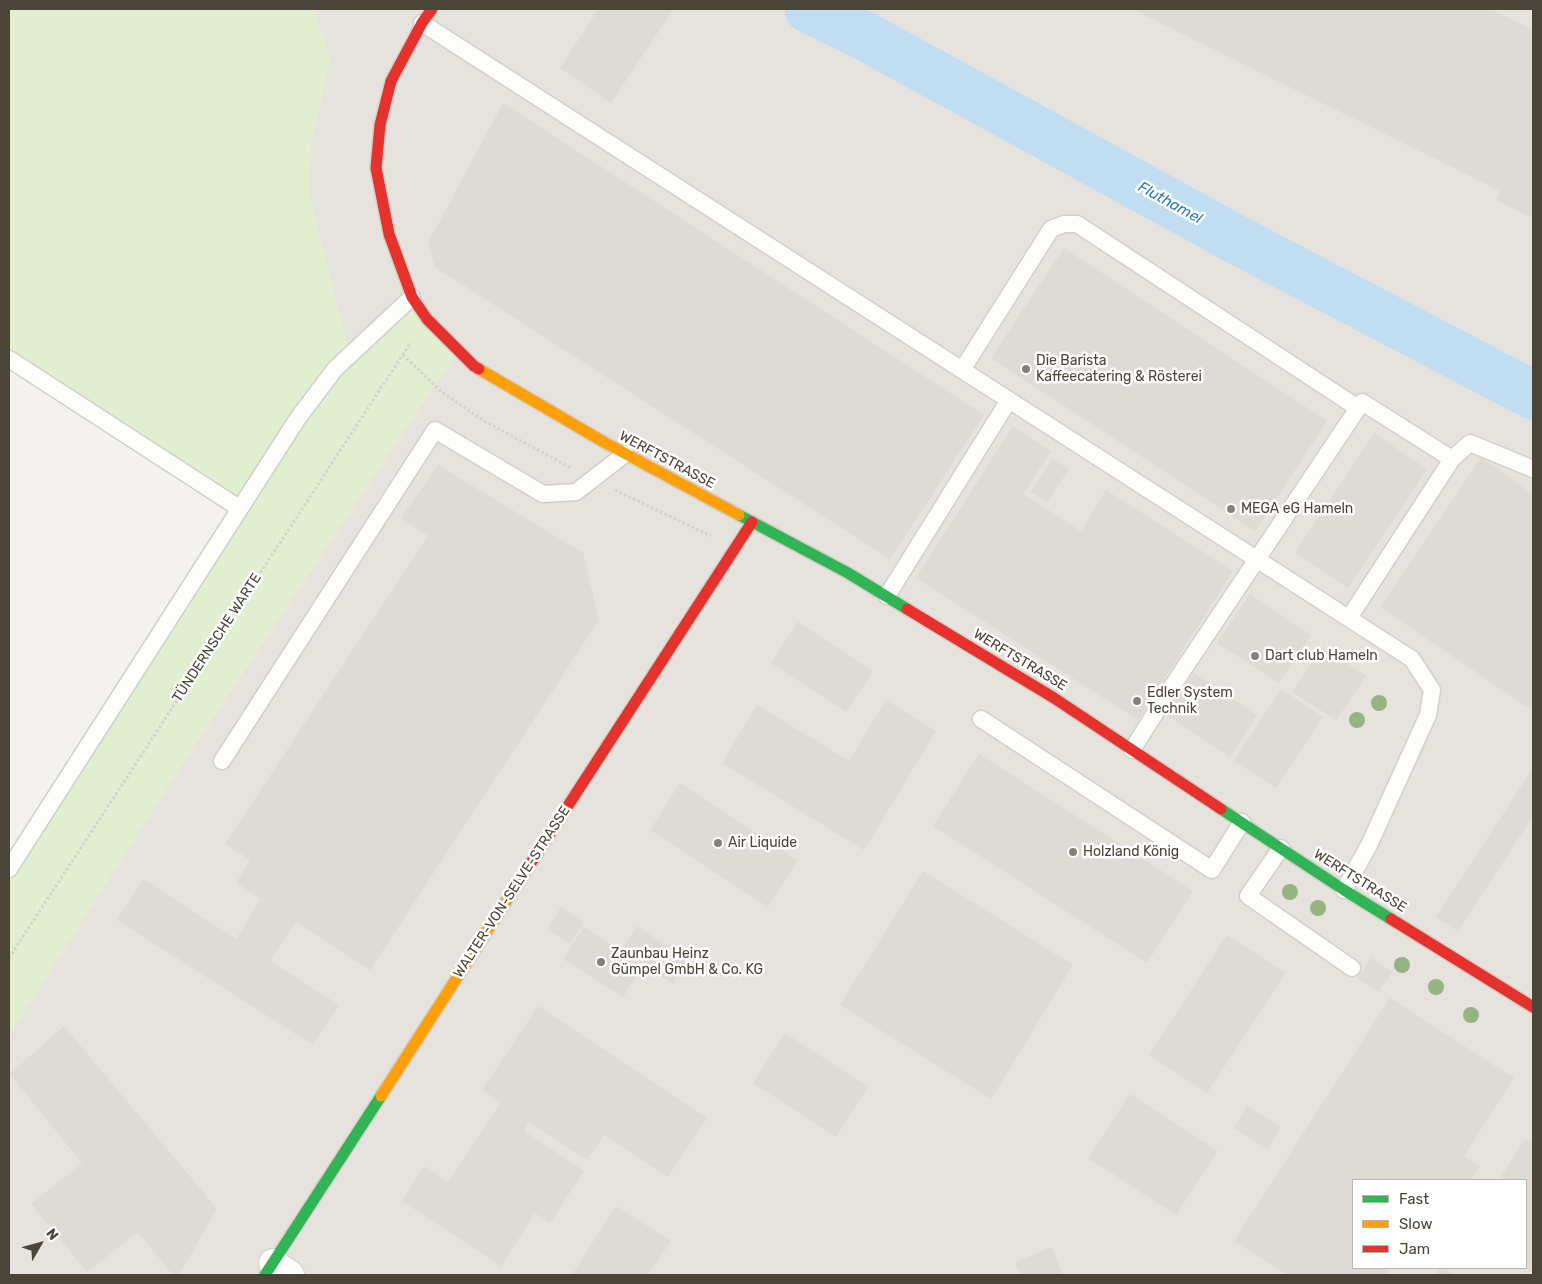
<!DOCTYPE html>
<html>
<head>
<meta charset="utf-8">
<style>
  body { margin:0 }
  #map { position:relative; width:1542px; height:1284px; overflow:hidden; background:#f4f2ee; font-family:Rubik,sans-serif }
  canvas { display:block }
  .frame { position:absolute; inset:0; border:10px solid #4b4439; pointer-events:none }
  .legend { position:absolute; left:1352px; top:1179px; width:175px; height:90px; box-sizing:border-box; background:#fff; border:1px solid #b7b4b0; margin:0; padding:6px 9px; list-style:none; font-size:15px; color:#4b4439 }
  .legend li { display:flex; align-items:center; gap:10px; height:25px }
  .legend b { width:25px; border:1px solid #b7b4b0 }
  .north { position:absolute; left:15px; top:1219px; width:50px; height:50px; -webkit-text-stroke:4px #fff; paint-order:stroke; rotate:52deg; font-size:14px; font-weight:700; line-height:20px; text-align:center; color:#4b4439 }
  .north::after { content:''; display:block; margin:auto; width:18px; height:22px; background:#4b4439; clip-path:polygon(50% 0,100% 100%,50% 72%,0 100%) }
</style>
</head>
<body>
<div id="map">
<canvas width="1542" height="1284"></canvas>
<div class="frame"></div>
<ul class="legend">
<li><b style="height:6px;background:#30b455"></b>Fast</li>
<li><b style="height:6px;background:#ff9f0a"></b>Slow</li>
<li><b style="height:6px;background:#e5322d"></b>Jam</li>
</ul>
<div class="north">N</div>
</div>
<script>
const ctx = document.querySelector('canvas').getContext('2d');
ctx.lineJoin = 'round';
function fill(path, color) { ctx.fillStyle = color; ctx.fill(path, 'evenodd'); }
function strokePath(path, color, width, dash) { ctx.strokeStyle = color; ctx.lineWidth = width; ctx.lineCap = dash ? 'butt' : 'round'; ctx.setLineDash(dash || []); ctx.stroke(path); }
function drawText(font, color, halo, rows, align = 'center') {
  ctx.font = font + ' Rubik,sans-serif'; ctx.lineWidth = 5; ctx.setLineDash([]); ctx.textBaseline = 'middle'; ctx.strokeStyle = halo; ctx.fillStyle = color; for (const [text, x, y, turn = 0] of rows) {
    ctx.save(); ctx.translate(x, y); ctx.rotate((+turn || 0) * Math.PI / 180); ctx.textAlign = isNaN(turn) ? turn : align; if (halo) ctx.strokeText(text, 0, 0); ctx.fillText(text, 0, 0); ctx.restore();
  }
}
fill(new Path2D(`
  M 314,9 L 1533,9 L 1533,1275 L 9,1275 L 9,899 L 350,355 L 309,194 L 311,144 L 330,58 ZM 1353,1180 L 1526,1180 L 1526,1268 L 1353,1268 Z`), '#e6e2de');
fill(new Path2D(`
  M 9,9 L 314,9 L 330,58 L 311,144 L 309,194 L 350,355 L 239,508 L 9,359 Z
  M 411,300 L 457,352 L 186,759 L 9,1036 L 9,873 L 337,370 Z`), '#e1eecf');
fill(new Path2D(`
  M 481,9 L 587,9 L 549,62 L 477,13 Z
  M 447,69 L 503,103 L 452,199 L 425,184 L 420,152 L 430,133 L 418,125 Z`), '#e6e3df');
strokePath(new Path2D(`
  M 809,9 L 861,34 L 1239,241 L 1533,395`), '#c0ddf1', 49);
fill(new Path2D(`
  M 599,9 L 671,9 L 673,10 L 611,103 L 560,68 Z
  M 1132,9 L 1491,9 L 1533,30 L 1533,218 L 1496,200 L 1500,191 Z
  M 503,103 L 984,415 L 890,559 L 435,267 L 428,243 Z
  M 1064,248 L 1327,421 L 1255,531 L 991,358 Z
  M 1013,426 L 1051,451 L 1023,494 L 1081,531 L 1106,490 L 1233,571 L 1138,720 L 916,578 Z
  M 1374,433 L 1427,469 L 1348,588 L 1295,553 Z
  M 1481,458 L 1533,494 L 1533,711 L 1380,607 Z
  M 1052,459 L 1069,469 L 1047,502 L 1031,492 Z
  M 438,465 L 583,553 L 599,620 L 370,970 L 296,922 L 270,961 L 339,1005 L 313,1045 L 117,920 L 143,879 L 236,939 L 261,899 L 236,883 L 250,860 L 225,844 L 428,536 L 401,518 Z
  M 1250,594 L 1311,635 L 1279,683 L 1217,643 Z
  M 798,622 L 873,671 L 846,712 L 771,663 Z
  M 1322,647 L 1366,676 L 1336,720 L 1292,692 Z
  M 1194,673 L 1257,715 L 1230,757 L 1166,715 Z
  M 1281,689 L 1323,717 L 1276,788 L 1234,761 Z
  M 886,700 L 936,731 L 864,850 L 722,763 L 757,705 L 849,761 Z
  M 979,754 L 1193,891 L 1147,963 L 933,826 Z
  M 1533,768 L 1533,816 L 1458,931 L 1436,917 Z
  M 680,783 L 798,861 L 768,907 L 650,830 Z
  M 923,871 L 1073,965 L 991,1099 L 840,1005 Z
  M 561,907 L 584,922 L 570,944 L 547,929 Z
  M 637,926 L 689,961 L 673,984 L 622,949 Z
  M 584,927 L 643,965 L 623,997 L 563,959 Z
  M 1227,935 L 1286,973 L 1207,1093 L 1149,1055 Z
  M 1371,958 L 1392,972 L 1379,992 L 1358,979 Z
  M 1390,998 L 1514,1078 L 1464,1156 L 1480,1167 L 1471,1180 L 1353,1180 L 1353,1268 L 1390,1268 L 1386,1275 L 1288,1275 L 1234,1241 Z
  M 538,1006 L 707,1118 L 668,1177 L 604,1135 L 587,1160 L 529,1122 L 524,1131 L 584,1171 L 550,1223 L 535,1213 L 501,1266 L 402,1201 L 424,1166 L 448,1182 L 501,1102 L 482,1090 Z
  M 64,1026 L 217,1209 L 179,1275 L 173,1275 L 138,1232 L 87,1272 L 31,1204 L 82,1163 L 10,1074 Z
  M 785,1033 L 868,1087 L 836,1137 L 753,1083 Z
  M 1130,1094 L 1218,1151 L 1176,1215 L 1088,1158 Z
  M 1247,1106 L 1281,1127 L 1267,1149 L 1234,1128 Z
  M 1525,1139 L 1533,1142 L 1533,1273 L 1526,1269 L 1526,1180 L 1499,1180 Z
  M 616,1206 L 671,1241 L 648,1275 L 572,1275 Z
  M 1052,1247 L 1063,1275 L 1020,1275 L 1015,1262 Z
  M 1440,1268 L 1443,1268 L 1454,1275 L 1435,1275 Z`), '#dedbd6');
const lane = new Path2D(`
  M 422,23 L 1412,659 L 1432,690 L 1428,715 L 1369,845 L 1344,890
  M 9,359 L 239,508
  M 962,370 L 1051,229 L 1064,224 L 1077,224 L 1358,408
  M 1452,459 L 1470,443 L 1533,469
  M 887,596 L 1009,400
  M 981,719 L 1212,870 L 1242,822
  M 1132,750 L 1169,691 L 1362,402 L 1452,459 L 1349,618
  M 222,761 L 435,430 L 543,494 L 576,492 L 625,454
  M 1281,848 L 1248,896 L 1352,968
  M 9,869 L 298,418 L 335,369 L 412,297`);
const street = new Path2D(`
  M 273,1263 L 290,1275`);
const fast = new Path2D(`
  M 739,515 L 848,573 L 907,609
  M 1221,809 L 1344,890 L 1391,919
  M 265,1275 L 381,1096`);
const slow = new Path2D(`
  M 479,369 L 602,441 L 739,515
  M 381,1096 L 514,889`);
const jam = new Path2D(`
  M 432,9 L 422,23 L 391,81 L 380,125 L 376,168 L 389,234 L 412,297 L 427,319 L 474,366 L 479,369
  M 907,609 L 1054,698 L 1221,809
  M 514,889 L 752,522
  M 1391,919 L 1533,1007`);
strokePath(lane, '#d2d0cb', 19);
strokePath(street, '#d2d0cb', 30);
strokePath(fast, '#d3cfc5', 14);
strokePath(slow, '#d3cfc5', 14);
strokePath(jam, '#d3cfc5', 14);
strokePath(new Path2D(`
  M 403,355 L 443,393 L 486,422 L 571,468
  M 615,490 L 711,536
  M 9,958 L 411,342`), '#d3d2cc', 3, [2.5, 2.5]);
strokePath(lane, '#fdfdfc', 16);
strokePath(street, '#fdfdfc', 28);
strokePath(fast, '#30b455', 11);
strokePath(slow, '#ff9f0a', 11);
strokePath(jam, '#e5322d', 11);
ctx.fillStyle = '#96b382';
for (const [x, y] of [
  [1379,703],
  [1357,720],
  [1290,892],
  [1318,908],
  [1402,965],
  [1436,987],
  [1471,1015]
]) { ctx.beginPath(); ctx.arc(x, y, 8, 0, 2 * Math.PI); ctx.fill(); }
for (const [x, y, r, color] of [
  [1026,369,5,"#868178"],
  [1231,509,5,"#868178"],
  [1255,656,5,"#868178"],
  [1137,701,5,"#868178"],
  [718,843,5,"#868178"],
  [1073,852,5,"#868178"],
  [601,962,5,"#868178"]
]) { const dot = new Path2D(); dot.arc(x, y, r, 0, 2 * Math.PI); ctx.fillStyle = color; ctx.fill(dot); strokePath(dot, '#fff', 2); }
drawText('14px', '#4b4439', '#fff', [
  ["Die Barista",1036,361],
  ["Kaffeecatering & Rösterei",1036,377],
  ["MEGA eG Hameln",1241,509],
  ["Dart club Hameln",1265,656],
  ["Edler System",1147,693],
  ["Technik",1147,709],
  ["Air Liquide",728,843],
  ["Holzland König",1083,852],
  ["Zaunbau Heinz",611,954],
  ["Gümpel GmbH & Co. KG",611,970]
], 'left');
drawText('14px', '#4b4439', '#fff', [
  ["WERFTSTRASSE",667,460,28],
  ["TÜNDERNSCHE WARTE",217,638,-57],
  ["WERFTSTRASSE",1020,660,31],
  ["WERFTSTRASSE",1360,881,32],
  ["WALTER-VON-SELVE-STRASSE",512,892,-57]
]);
drawText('italic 15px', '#2e7ab2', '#fff', [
  ["Fluthamel",1170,203,29]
]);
</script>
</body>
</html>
